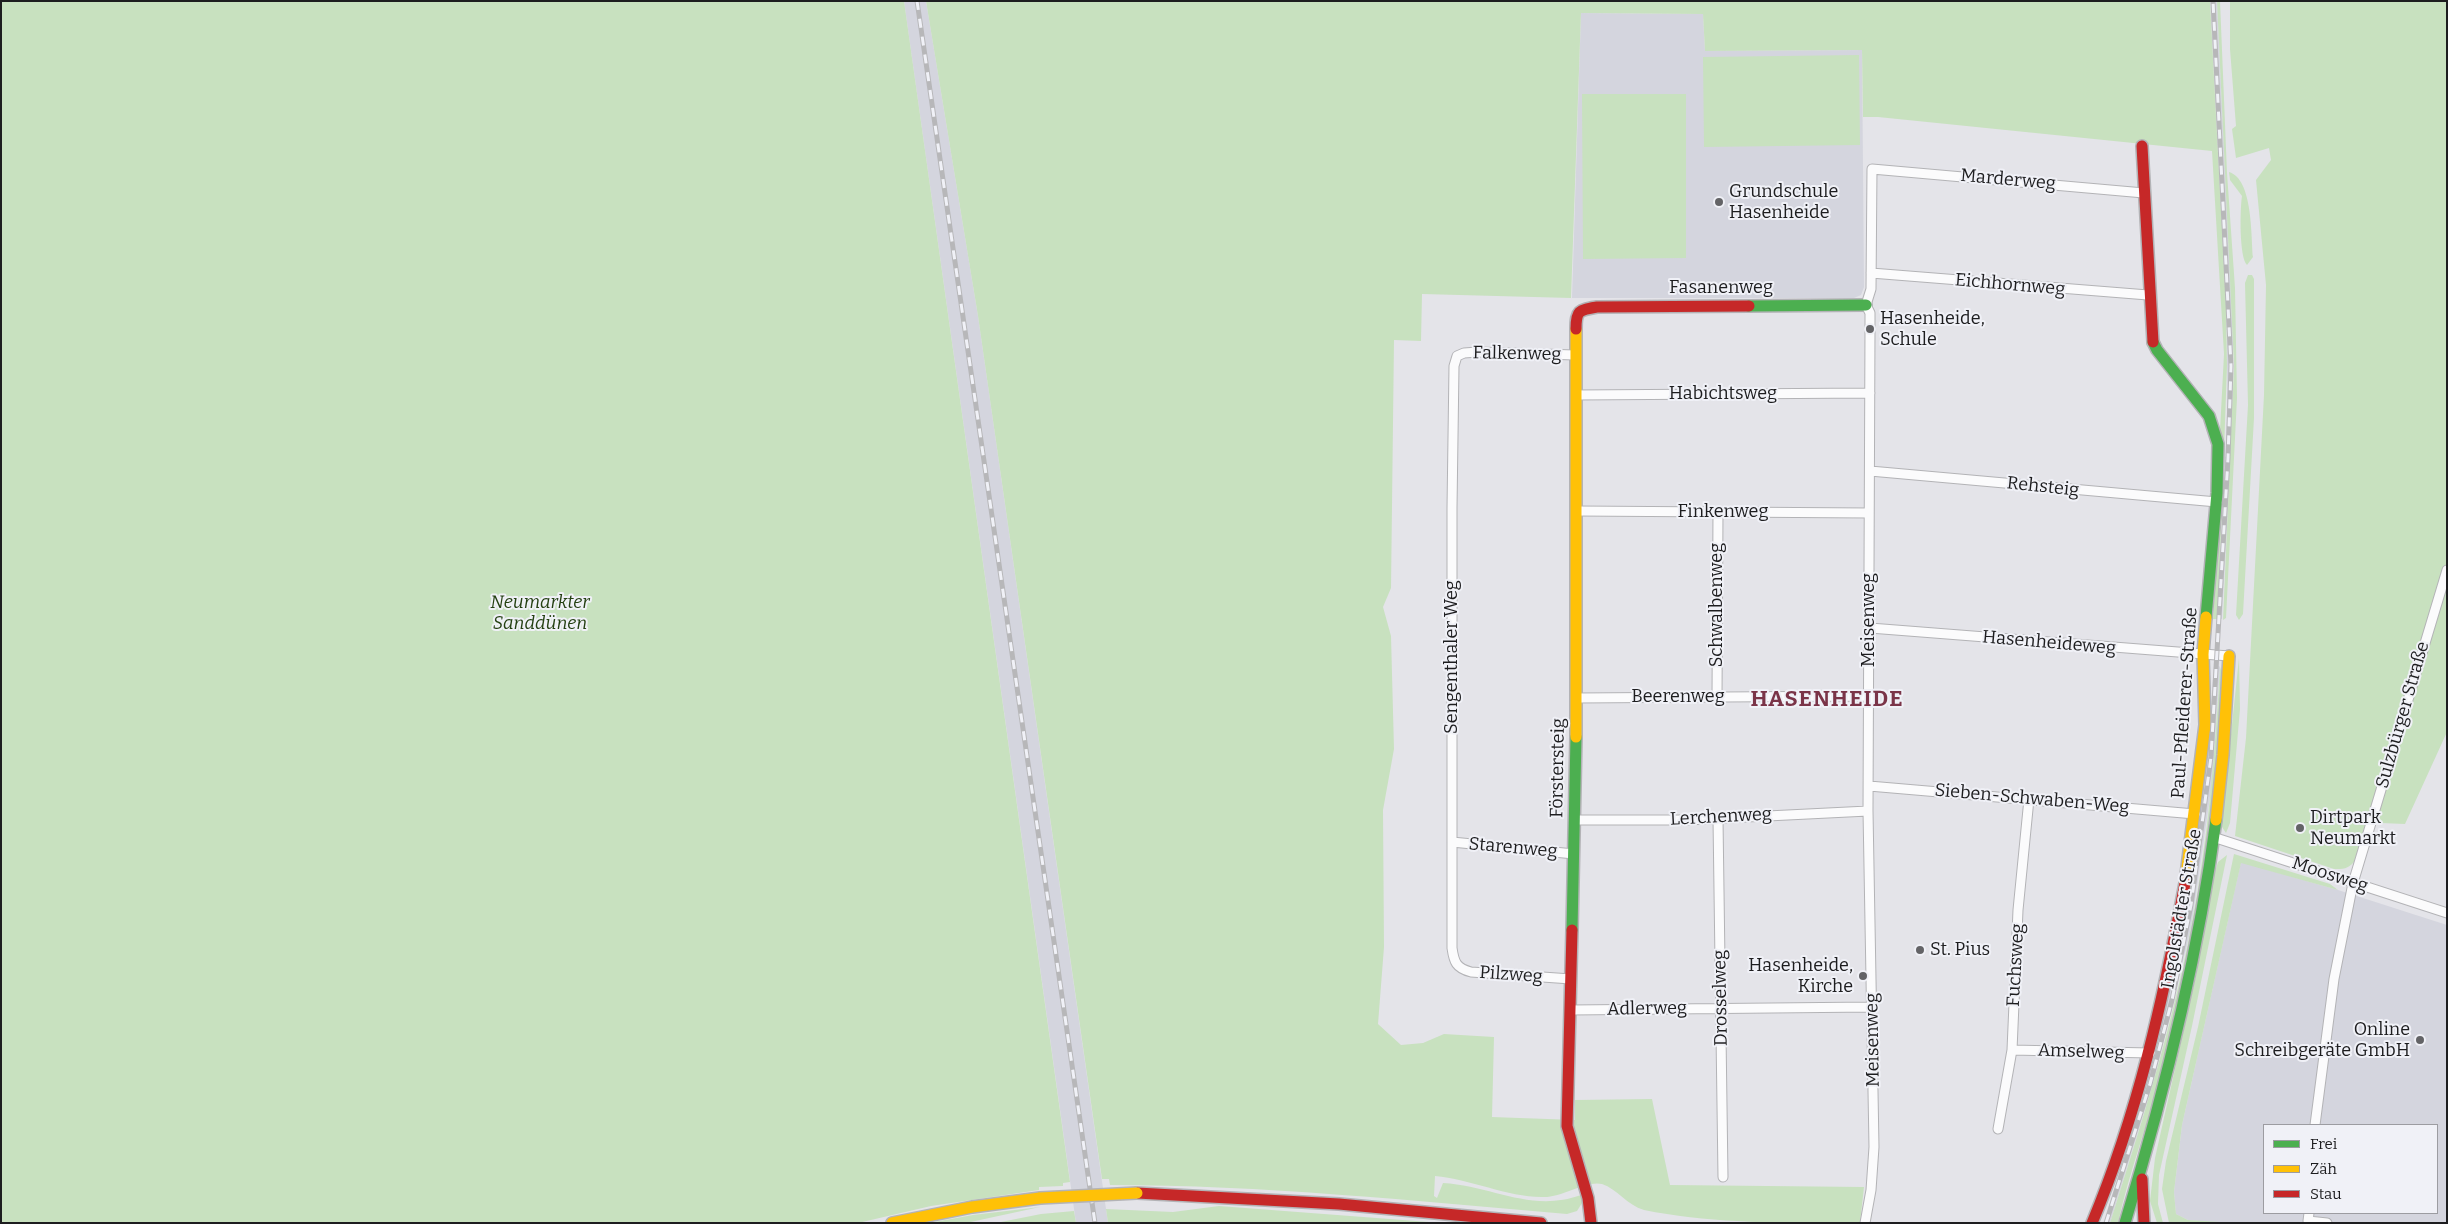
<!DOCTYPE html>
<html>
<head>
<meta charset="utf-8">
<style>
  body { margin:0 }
  #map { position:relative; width:2448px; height:1224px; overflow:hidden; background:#e4e4e9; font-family:Bitter,serif }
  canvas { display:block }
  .frame { position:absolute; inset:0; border:2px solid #1d1d1f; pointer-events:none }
  .legend { position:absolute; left:2263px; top:1124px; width:175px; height:90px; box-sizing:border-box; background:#f0f1f7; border:1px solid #9c9ca1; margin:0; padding:6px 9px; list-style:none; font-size:15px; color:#1d1d1f }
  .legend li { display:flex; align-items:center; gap:10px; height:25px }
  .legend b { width:25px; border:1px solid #9c9ca1 }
</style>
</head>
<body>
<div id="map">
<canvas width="2448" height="1224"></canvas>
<div class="frame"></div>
<ul class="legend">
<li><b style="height:6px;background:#4caf50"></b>Frei</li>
<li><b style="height:6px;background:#ffc107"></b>Zäh</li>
<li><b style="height:6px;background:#c62828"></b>Stau</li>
</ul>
</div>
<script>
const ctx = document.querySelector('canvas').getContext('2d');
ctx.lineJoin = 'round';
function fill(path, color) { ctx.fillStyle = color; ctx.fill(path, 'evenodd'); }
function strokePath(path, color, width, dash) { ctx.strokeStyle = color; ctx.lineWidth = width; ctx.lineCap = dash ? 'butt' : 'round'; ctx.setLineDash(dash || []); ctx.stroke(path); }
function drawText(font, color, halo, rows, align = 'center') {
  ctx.font = font + ' Bitter,serif'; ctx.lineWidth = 4; ctx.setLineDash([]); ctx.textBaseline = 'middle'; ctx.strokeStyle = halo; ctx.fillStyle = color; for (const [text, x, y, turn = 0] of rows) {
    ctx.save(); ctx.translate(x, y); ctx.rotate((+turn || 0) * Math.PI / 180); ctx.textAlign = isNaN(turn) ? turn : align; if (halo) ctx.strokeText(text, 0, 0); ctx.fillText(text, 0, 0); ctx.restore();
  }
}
fill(new Path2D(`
  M 904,1 L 926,1 L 978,316 L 1108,1223 L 1076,1223 Z
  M 2210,1 L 2217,1 L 2233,336 L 2233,416 L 2222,619 L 2218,619 L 2227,415 L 2227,337 Z
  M 1581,13 L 1703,14 L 1705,51 L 1862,50 L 1864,287 L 1861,295 L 1854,298 L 1572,298 Z
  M 2214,661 L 2220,667 L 2212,783 L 2191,928 L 2153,1084 L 2110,1223 L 2104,1223 L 2153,1062 L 2210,724 Z
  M 2241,862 L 2338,890 L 2447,925 L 2447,1223 L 2209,1222 L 2188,1220 L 2176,1214 L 2174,1192 L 2182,1125 ZM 2264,1125 L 2437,1125 L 2437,1213 L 2264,1213 Z`), '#d4d5de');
fill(new Path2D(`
  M 1,1 L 904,1 L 1070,1182 L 1063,1183 L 1063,1186 L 1039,1187 L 1039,1190 L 931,1206 L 858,1223 L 1,1223 Z
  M 926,1 L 2210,1 L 2226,306 L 2227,366 L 2218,619 L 2213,619 L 2223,468 L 2220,431 L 2224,354 L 2212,151 L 1878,117 L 1863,117 L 1862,50 L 1705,51 L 1703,14 L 1581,13 L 1571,298 L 1422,294 L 1421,341 L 1394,340 L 1391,588 L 1383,607 L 1391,636 L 1394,749 L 1383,810 L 1384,947 L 1378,1024 L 1401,1045 L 1423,1043 L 1444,1034 L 1494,1037 L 1492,1117 L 1575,1120 L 1575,1100 L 1652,1099 L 1670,1185 L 1864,1187 L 1860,1223 C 1789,1223 1713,1224 1644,1210 C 1627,1205 1617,1189 1602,1184 C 1587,1180 1563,1197 1544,1197 C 1510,1198 1470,1179 1435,1176 L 1434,1196 L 1437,1198 L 1443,1183 C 1493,1186 1531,1213 1581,1195 L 1582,1203 L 1577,1211 L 1567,1214 C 1415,1201 1262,1185 1110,1185 L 1109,1179 L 1102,1179 L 978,316 Z
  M 2217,1 L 2220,1 L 2227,173 L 2235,288 L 2237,398 L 2226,618 L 2223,620 L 2234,366 Z
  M 2230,1 L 2447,1 L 2447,732 L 2405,824 L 2381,823 L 2367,819 L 2354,862 C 2348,869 2343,869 2334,869 L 2235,836 L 2246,738 L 2264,395 L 2266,285 L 2256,180 L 2271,160 L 2269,148 L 2236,158 L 2232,129 L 2236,126 L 2230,49 Z
  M 1859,55 L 1860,145 L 1704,147 L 1703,57 Z
  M 1582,94 L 1686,94 L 1686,258 L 1583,259 Z
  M 2229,172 C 2253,179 2251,236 2253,257 L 2247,265 C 2239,257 2240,208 2242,196 L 2230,180 Z
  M 2248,275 L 2252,275 L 2254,279 L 2254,418 L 2243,614 L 2239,620 L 2236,615 L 2248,405 L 2245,283 Z
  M 2239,658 L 2240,709 L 2230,823 L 2226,833 L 2222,827 L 2222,820 Z
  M 2220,667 L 2222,673 C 2219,726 2217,779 2209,832 C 2199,909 2182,986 2164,1062 C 2151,1116 2130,1168 2118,1223 L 2110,1223 C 2141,1125 2172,1028 2191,927 C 2208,841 2215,754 2220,667 Z
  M 2234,854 L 2330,884 L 2338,890 L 2241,863 L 2182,1125 L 2174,1192 L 2176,1214 L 2188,1220 L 2235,1223 L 2169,1223 L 2162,1189 L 2166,1161 L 2198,1027 Z
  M 2227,855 L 2192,1026 L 2159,1175 L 2158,1204 L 2163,1223 L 2157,1223 L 2150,1201 L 2155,1158 L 2197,971 L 2214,875 L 2218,862 Z
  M 1219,1206 L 1442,1223 L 1108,1223 L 1106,1209 L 1173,1212 Z
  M 1040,1207 L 966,1223 L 929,1223 L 973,1215 Z
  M 1074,1211 L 1076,1223 L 996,1223 L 1041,1214 Z`), '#c8e1bf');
const street = new Path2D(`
  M 1871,273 L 2148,295
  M 1576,395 L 1870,393
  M 1870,471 L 2217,502
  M 1577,511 L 1869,513
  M 1870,628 L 2229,656
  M 1717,697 L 1718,512
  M 1577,698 L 1868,696
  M 1869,786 L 2195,814
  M 1718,819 L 1723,1177
  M 1575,820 L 1687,820 L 1868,811
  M 2213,837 L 2447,913
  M 1452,842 L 1574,854
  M 1571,979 L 1471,972 C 1456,968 1454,962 1452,948 L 1452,508 L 1454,366 L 1457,356 L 1464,353 L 1478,352 L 1575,355
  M 1571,1010 L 1872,1007
  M 2012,1050 L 2150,1053
  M 2315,1125 L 2334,979 L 2353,883 L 2447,570
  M 1998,1129 L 2012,1050 L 2018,910 L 2029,799
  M 2309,1213 L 2308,1221 L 2327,1223
  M 1865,1223 L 1871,1190 L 1874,1147 L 1868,811 L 1870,329 L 1870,313 L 1866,305 L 1871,289 L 1872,169 L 2144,193`);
const fast = new Path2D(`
  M 1749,306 L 1866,305
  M 2153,342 L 2157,350 L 2209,416 L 2218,444 L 2217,493 L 2206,617
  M 1572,930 L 1576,737
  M 2125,1223 C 2165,1091 2198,957 2216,820`);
const slow = new Path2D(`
  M 1576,329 L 1576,737
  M 2216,820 L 2223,755 L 2229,656
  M 2185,883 L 2205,725 L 2203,654 L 2206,617
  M 892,1223 L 972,1207 L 1040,1198`);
const jam = new Path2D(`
  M 2142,146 L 2153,342
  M 1576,329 C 1576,310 1579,310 1597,307 L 1749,306
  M 1572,930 L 1567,1126 L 1588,1198 L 1591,1223
  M 2142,1179 L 2144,1223
  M 1137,1193 L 1339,1204 L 1541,1223
  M 2092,1223 C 2138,1113 2163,1000 2185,883`);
strokePath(street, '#b3b3b6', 11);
strokePath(fast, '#b3b3b6', 14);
strokePath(slow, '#b3b3b6', 14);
strokePath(jam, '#b3b3b6', 14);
strokePath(street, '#fbfbfc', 9);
strokePath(fast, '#4caf50', 11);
strokePath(slow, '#ffc107', 11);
strokePath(jam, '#c62828', 11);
const rail = new Path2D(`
  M 917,1 L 1095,1223
  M 2106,1223 L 2150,1084 L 2172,1000 L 2191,905 L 2211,757 L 2228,458 L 2231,366 L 2213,1`);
strokePath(rail, '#b7b7b9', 5);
strokePath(rail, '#f0f1f7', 3, [9]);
const slowBridge = new Path2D(`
  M 1040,1198 L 1137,1193`);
strokePath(slowBridge, '#b3b3b6', 14, []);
strokePath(slowBridge, '#ffc107', 11);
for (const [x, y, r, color] of [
  [1719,202,5,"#636366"],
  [1870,329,5,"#636366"],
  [2300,828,5,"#636366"],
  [1920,950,5,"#636366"],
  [1863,976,5,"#636366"],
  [2420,1040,5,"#636366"]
]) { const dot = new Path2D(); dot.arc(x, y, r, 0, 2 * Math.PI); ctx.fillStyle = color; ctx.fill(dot); strokePath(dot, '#f0f1f7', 2); }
drawText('18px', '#1d1d1f', '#f0f1f7', [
  ["Marderweg",2008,180,5],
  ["Eichhornweg",2010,285,5],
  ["Fasanenweg",1721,288],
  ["Falkenweg",1517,354,1],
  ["Habichtsweg",1723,394],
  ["Rehsteig",2043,487,6],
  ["Finkenweg",1723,512],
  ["Schwalbenweg",1717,605,-90],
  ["Meisenweg",1869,620,-90],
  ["Hasenheideweg",2049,643,5],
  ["Sengenthaler Weg",1452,657,-90],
  ["Beerenweg",1678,697],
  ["Paul-Pfleiderer-Straße",2185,703,-86],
  ["Sulzbürger Straße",2403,715,-74],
  ["Förstersteig",1558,768,-89],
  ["Sieben-Schwaben-Weg",2032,799,5],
  ["Lerchenweg",1721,817,-3],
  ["Starenweg",1513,848,5],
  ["Moosweg",2330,875,18],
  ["Ingolstädter Straße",2182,909,-80],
  ["Fuchsweg",2016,965,-87],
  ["Pilzweg",1511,975,4],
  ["Drosselweg",1721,998,-91],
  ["Adlerweg",1647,1009,-1],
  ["Meisenweg",1873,1040,-91],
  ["Amselweg",2081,1052,2]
]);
drawText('18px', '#1d1d1f', '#f0f1f7', [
  ["Grundschule",1729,192],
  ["Hasenheide",1729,213],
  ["Hasenheide,",1880,319],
  ["Schule",1880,340],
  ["Dirtpark",2310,818],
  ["Neumarkt",2310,839],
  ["St. Pius",1930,950],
  ["Hasenheide,",1853,966,"right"],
  ["Kirche",1853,987,"right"],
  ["Online",2410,1030,"right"],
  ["Schreibgeräte GmbH",2410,1051,"right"]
], 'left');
drawText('italic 18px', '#244012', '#f0f1f7', [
  ["Neumarkter",540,603],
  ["Sanddünen",540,624]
]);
ctx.letterSpacing = '1px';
drawText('bold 22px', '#7a3448', '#f0f1f7', [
  ["HASENHEIDE",1827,700]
]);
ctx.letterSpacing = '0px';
</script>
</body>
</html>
